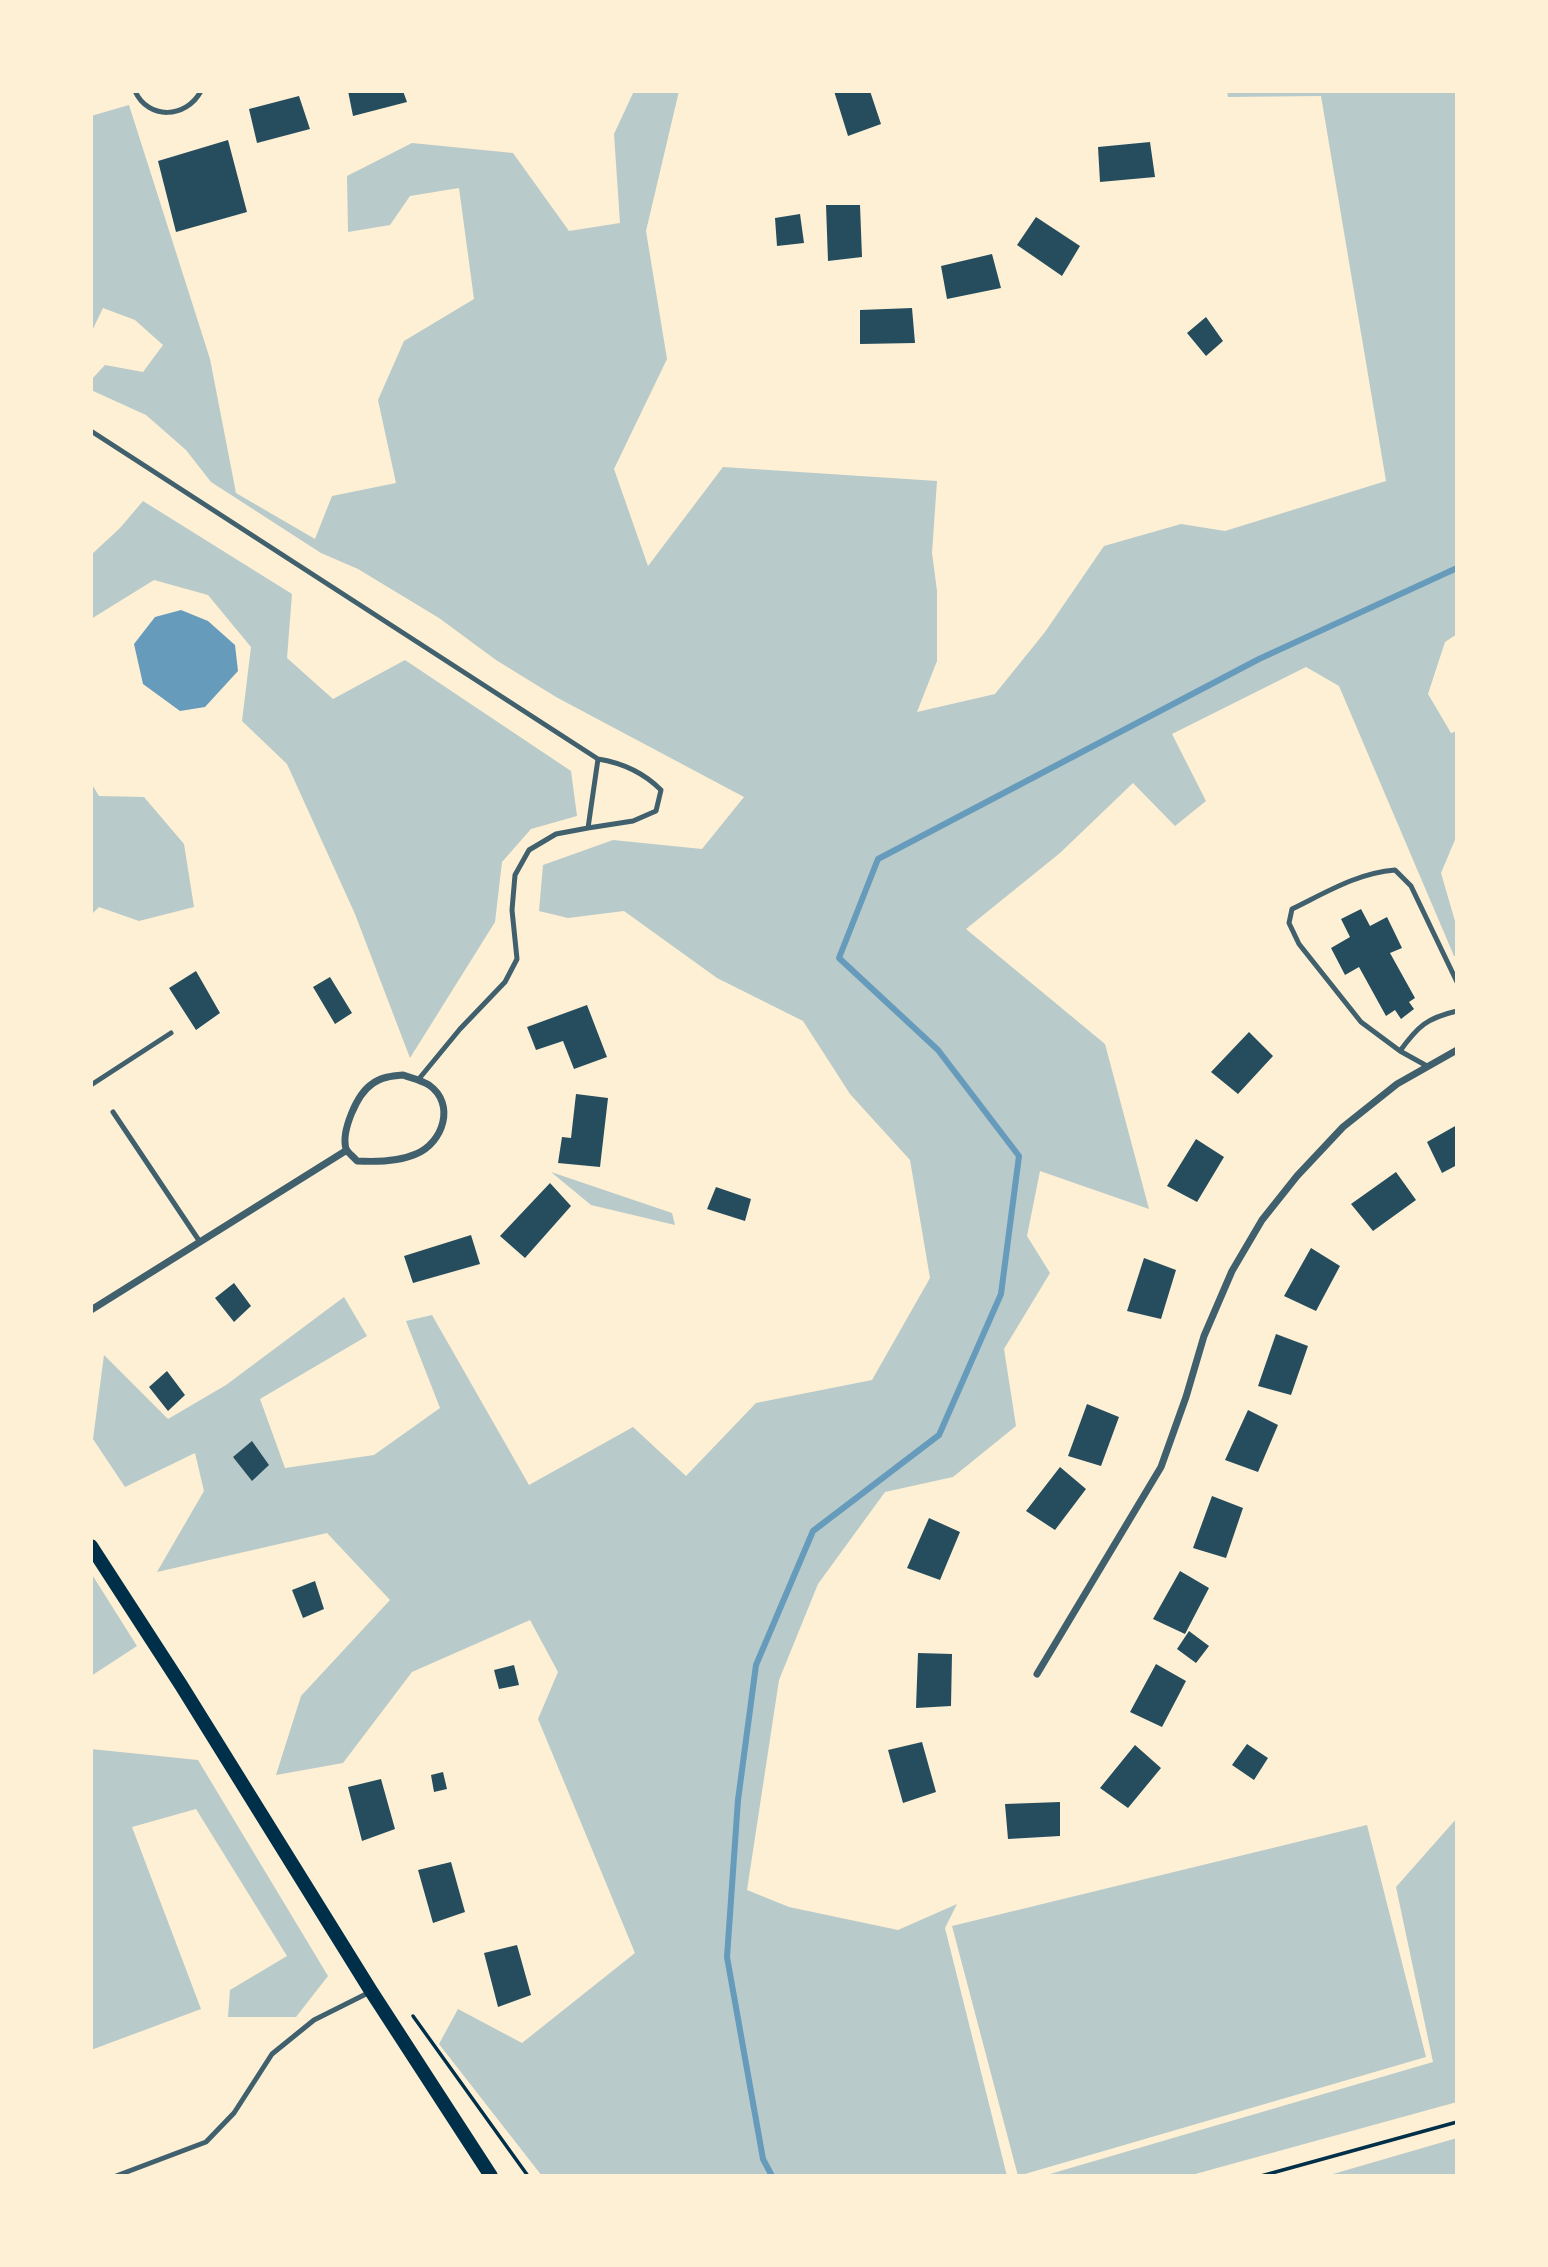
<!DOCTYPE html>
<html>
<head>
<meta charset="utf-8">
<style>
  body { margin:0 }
  #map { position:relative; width:1548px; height:2267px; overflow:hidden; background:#fdf0d5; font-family:Manrope,sans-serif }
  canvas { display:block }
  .frame { position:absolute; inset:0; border:93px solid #fdf0d5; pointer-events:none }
</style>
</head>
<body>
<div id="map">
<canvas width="1548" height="2267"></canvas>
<div class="frame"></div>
</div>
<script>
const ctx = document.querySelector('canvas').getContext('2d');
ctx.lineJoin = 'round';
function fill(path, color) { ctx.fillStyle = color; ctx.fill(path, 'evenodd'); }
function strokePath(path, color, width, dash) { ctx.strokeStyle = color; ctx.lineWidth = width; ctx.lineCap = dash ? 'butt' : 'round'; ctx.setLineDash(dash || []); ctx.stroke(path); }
fill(new Path2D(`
  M 634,91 L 679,91 L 646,231 L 667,359 L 614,469 L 648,566 L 723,467 L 937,481 L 932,553 L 937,591 L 937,661 L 917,712 L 995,694 L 1045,632 L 1104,546 L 1181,524 L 1225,531 L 1386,481 L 1321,96 L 1228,97 L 1227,91 L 1457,91 L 1457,634 L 1445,642 L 1428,694 L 1451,733 L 1457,731 L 1457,835 L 1441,873 L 1457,928 L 1457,956 L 1454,956 L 1339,686 L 1306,667 L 1172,734 L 1206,801 L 1175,826 L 1133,783 L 1060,853 L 966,929 L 1105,1044 L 1149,1209 L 1040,1171 L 1027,1236 L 1050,1273 L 1004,1349 L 1016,1426 L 953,1477 L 885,1492 L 818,1584 L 779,1680 L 747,1890 L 789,1907 L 898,1930 L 957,1904 L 945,1928 L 1007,2176 L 542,2176 L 439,2044 L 458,2009 L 522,2043 L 635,1953 L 538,1719 L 558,1672 L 530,1620 L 412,1672 L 343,1763 L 276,1775 L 301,1696 L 390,1600 L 327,1533 L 157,1572 L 204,1491 L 195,1453 L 125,1487 L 93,1439 L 104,1355 L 168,1419 L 226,1385 L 344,1297 L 367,1336 L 260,1399 L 285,1468 L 374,1455 L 440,1408 L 406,1321 L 432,1315 L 529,1485 L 633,1427 L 686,1476 L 756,1403 L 872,1380 L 930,1278 L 910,1160 L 850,1094 L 803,1021 L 717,978 L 624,911 L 568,918 L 539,911 L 543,865 L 613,840 L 702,849 L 744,797 L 556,697 L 496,660 L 439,618 L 358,569 L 321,553 L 211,482 L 186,450 L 146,415 L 91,390 L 91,380 L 105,365 L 143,372 L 163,345 L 135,320 L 103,308 L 91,333 L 91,116 L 129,105 L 210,359 L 236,493 L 315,539 L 332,496 L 396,483 L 378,400 L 404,341 L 474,299 L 459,188 L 410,196 L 390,225 L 348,232 L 347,176 L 412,143 L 513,153 L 569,231 L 620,223 L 614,134 Z
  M 143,501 L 292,594 L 287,658 L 333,699 L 405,660 L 571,771 L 577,816 L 531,829 L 502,862 L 495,922 L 410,1058 L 355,914 L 287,764 L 242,721 L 251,647 L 208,595 L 154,580 L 91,619 L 91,555 L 120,528 Z
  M 91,783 L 99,796 L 144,797 L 184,844 L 194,907 L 139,921 L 99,907 L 91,915 Z
  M 551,1172 L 672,1213 L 675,1225 L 591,1205 Z
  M 91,1573 L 137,1646 L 91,1676 Z
  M 91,1749 L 198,1760 L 328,1976 L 296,2017 L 228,2017 L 230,1990 L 287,1956 L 196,1809 L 132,1827 L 201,2009 L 91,2050 Z
  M 1457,1818 L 1457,2102 L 1188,2176 L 1043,2176 L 1433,2062 L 1396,1887 Z
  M 1367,1825 L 1426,2057 L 1018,2176 L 952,1926 Z
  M 1457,2138 L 1457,2176 L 1326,2176 Z`), '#b9caca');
fill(new Path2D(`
  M 181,610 L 208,621 L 235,645 L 238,671 L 205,707 L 180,711 L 143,684 L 134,644 L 155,617 Z`), '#669bbc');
strokePath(new Path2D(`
  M 772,2176 L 763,2159 L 727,1957 L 738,1800 L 756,1665 L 813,1531 L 939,1435 L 1001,1294 L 1019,1156 L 938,1050 L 839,958 L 878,859 L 1259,659 L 1457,568`), '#669bbc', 6);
fill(new Path2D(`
  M 348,91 L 403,91 L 407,102 L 353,116 Z
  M 834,91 L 870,91 L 881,124 L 848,136 Z
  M 299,96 L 310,129 L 257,143 L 249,109 Z
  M 228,140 L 247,212 L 176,232 L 158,161 Z
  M 1150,142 L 1155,177 L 1100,182 L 1098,147 Z
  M 826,205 L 860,205 L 862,257 L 828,261 Z
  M 800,214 L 804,243 L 777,246 L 775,218 Z
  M 1036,217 L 1080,246 L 1062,276 L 1017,245 Z
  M 992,254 L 1001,288 L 947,299 L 941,266 Z
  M 912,308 L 915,343 L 860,344 L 860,310 Z
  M 1206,317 L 1223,341 L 1206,356 L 1187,333 Z
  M 1361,909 L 1370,926 L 1387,917 L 1402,948 L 1390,953 L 1415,998 L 1409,1002 L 1414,1009 L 1401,1019 L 1395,1010 L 1386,1016 L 1359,967 L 1345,975 L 1331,948 L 1350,937 L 1341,919 Z
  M 196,971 L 220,1013 L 196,1030 L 169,988 Z
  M 330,977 L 352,1013 L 335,1024 L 313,987 Z
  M 587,1005 L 607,1057 L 574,1069 L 563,1041 L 536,1050 L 527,1027 Z
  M 1249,1032 L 1273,1056 L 1238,1094 L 1211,1072 Z
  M 576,1094 L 608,1098 L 600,1167 L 558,1163 L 562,1137 L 571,1138 Z
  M 1457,1125 L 1457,1165 L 1442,1173 L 1427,1142 Z
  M 1196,1139 L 1224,1157 L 1197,1202 L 1167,1186 Z
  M 1396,1172 L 1416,1200 L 1373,1231 L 1351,1204 Z
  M 550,1183 L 571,1206 L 525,1258 L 500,1236 Z
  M 716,1187 L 751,1199 L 745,1221 L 707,1209 Z
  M 471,1235 L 480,1264 L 413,1283 L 404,1256 Z
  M 1311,1248 L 1340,1266 L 1316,1311 L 1284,1296 Z
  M 1144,1258 L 1176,1270 L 1161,1319 L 1127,1311 Z
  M 234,1283 L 251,1306 L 234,1322 L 215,1298 Z
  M 1276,1334 L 1308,1346 L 1291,1395 L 1258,1386 Z
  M 167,1371 L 185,1395 L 168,1411 L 149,1387 Z
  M 1087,1404 L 1119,1417 L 1101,1466 L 1068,1456 Z
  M 1248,1410 L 1278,1425 L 1258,1472 L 1225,1460 Z
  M 252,1441 L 269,1465 L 252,1481 L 233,1457 Z
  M 1060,1467 L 1086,1489 L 1055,1530 L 1026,1511 Z
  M 1212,1496 L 1243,1508 L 1226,1558 L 1193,1548 Z
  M 929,1518 L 960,1532 L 940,1580 L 907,1568 Z
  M 1180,1571 L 1209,1588 L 1185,1634 L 1153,1619 Z
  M 315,1581 L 324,1609 L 303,1618 L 292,1590 Z
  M 1189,1631 L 1209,1646 L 1196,1663 L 1177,1649 Z
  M 918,1653 L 952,1654 L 951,1706 L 916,1708 Z
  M 1156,1664 L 1186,1681 L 1162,1727 L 1130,1712 Z
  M 514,1665 L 519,1685 L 499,1689 L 494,1670 Z
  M 922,1742 L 936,1792 L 903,1803 L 888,1750 Z
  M 1247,1744 L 1268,1758 L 1254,1780 L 1232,1765 Z
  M 1135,1745 L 1161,1768 L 1128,1808 L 1100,1788 Z
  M 443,1772 L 447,1789 L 434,1792 L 431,1775 Z
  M 381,1779 L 395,1829 L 362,1841 L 348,1787 Z
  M 1060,1802 L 1060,1836 L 1008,1839 L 1005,1804 Z
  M 451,1862 L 465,1912 L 433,1923 L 418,1870 Z
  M 517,1945 L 531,1995 L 498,2007 L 484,1953 Z`), '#264d5e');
strokePath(new Path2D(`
  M 413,2016 L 528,2176
  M 1261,2176 L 1457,2122`), '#003049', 3.5);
strokePath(new Path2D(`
  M 135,91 C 148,120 186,119 201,91
  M 91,431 L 598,759 L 588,828 L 556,834 L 529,850 L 515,875 L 512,910 L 517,959 L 505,982 L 460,1029 L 418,1080
  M 588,828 L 633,821 L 656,811 L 661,790 C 643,772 623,763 598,759
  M 1400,1051 C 1418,1026 1427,1018 1457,1011
  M 1427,1066 L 1400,1051 L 1361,1022 L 1299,944 L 1289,923 L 1292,909 C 1325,893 1357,873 1395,870 L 1411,886 L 1457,982
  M 91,1085 L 171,1033
  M 113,1112 L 200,1242
  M 116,2176 L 206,2142 L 234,2113 L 272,2054 L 314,2020 L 368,1993`), '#3f606c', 5);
strokePath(new Path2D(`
  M 403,1075 C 411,1078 421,1080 429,1085 C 456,1104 443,1143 416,1154 C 398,1162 376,1162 357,1161 C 354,1157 348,1153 346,1149 C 341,1131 357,1094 372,1084 C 381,1077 392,1076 403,1075 Z
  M 91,1310 L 347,1150
  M 1037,1674 L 1161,1467 L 1186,1397 L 1204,1336 L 1232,1271 L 1262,1220 L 1297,1176 L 1343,1127 L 1397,1084 L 1457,1050`), '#3f606c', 7);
strokePath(new Path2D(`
  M 91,1546 L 181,1685 L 371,1991 L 491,2176`), '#003049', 14);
</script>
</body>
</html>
